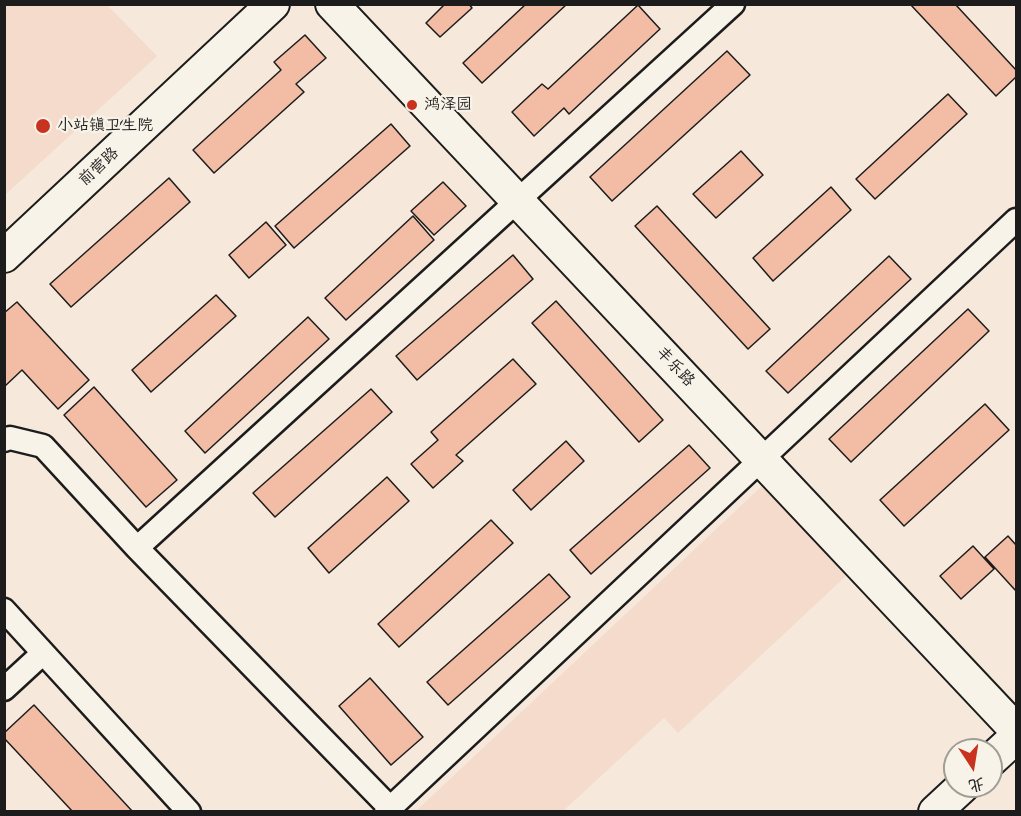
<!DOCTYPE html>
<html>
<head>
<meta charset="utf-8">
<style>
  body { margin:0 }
  #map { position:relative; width:1021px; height:816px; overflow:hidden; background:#f6e8db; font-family:"Balsamiq Sans","LXGW WenKai TC",sans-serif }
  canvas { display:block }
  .frame { position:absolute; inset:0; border:6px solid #1c1c1c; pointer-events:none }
  .north { position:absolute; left:943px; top:738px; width:60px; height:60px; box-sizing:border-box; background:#f7f3e8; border:2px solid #9f9d96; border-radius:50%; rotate:168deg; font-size:16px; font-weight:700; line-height:24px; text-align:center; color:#1c1c1c }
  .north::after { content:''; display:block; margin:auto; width:21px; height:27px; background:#c8321e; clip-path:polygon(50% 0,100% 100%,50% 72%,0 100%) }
</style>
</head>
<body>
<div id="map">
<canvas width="1021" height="816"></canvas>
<div class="frame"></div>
<div class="north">北</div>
</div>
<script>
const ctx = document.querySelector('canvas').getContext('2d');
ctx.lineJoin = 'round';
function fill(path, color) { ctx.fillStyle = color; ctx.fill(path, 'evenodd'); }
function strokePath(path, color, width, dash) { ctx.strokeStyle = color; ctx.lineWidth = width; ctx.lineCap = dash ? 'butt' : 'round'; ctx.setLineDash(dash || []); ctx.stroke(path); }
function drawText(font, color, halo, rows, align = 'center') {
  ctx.font = font + ' "Balsamiq Sans","LXGW WenKai TC",sans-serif'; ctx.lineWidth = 4.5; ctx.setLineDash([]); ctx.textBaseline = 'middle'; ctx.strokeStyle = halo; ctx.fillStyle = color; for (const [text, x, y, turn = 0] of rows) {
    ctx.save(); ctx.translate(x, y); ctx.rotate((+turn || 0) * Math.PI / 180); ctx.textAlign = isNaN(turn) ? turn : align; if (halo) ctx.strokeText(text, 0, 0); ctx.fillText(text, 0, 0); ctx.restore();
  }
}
fill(new Path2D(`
  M 5,4 L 107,5 L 157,56 L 5,195 Z
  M 763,485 L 847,575 L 678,733 L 664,718 L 563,811 L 416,811 Z`), '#f5dbcb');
const building = new Path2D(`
  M 445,4 L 469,4 L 472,8 L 440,37 L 426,23 Z
  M 526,4 L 567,4 L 482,83 L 463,63 Z
  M 910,4 L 955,4 L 1016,70 L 1016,77 L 996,96 Z
  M 638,5 L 660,29 L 569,114 L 564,108 L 534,136 L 512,112 L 542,84 L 548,89 Z
  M 305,35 L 326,58 L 296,84 L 304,92 L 214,173 L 193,150 L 281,70 L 274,62 Z
  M 727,51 L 750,75 L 612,201 L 590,177 Z
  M 948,94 L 967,114 L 875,199 L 856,179 Z
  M 391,124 L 410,146 L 294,248 L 275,226 Z
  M 741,151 L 763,175 L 716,218 L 693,194 Z
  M 169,178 L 190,202 L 71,307 L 50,284 Z
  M 443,182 L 466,206 L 434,235 L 411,211 Z
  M 831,187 L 851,210 L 773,281 L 753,258 Z
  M 657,206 L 770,329 L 748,349 L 635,226 Z
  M 413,216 L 434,240 L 346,320 L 325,298 Z
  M 266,222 L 286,245 L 249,278 L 229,255 Z
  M 513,255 L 533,279 L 417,380 L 396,356 Z
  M 889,256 L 911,279 L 788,393 L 766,371 Z
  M 216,295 L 236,316 L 151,392 L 132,370 Z
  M 556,301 L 663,420 L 639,442 L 532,323 Z
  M 17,302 L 89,380 L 58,409 L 22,370 L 4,387 L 4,313 Z
  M 968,309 L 989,331 L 851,462 L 829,439 Z
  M 308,317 L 329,339 L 205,453 L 185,431 Z
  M 513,359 L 536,384 L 456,455 L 463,461 L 433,488 L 411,464 L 438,440 L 431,432 Z
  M 94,387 L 177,480 L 146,507 L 64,415 Z
  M 371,389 L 392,412 L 275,517 L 253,493 Z
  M 985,404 L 1009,430 L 904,526 L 880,500 Z
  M 566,441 L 584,461 L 531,510 L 513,490 Z
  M 689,445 L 710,468 L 591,574 L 570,550 Z
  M 387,477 L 409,501 L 329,573 L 308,548 Z
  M 491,520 L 513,543 L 399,647 L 378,624 Z
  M 1008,536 L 1016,545 L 1016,591 L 985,557 Z
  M 973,546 L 994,569 L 961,599 L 940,576 Z
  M 549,574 L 570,597 L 448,705 L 427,682 Z
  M 370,678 L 423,737 L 391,765 L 339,706 Z
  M 34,705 L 133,812 L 73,812 L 4,738 L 4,733 Z`);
fill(building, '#f2bca5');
strokePath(building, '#1c1c1c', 1.5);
const street = new Path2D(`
  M 4,440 L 10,438 L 43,446 L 137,548 L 390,808
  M 137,548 L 733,4
  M 4,610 L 189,812
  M 4,689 L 42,654
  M 386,812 L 1016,220`);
const secondary = new Path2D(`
  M 332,4 L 1016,730
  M 4,256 L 273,4
  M 991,760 L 1016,737
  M 935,812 L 963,786`);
strokePath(street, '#1c1c1c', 27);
strokePath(secondary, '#1c1c1c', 36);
strokePath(street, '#f7f3e8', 22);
strokePath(secondary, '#f7f3e8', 32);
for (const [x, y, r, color] of [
  [412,105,6,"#c8321e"],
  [43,126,8,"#c8321e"]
]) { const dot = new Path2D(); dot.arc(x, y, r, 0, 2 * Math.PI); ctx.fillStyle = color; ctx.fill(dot); strokePath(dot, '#f7f3e8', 2); }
drawText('16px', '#1c1c1c', '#f7f3e8', [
  ["鸿泽园",424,105],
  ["小站镇卫生院",57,126]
], 'left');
drawText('16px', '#1c1c1c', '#f7f3e8', [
  ["前营路",99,167,-43],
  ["丰乐路",675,367,47]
]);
</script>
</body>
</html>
